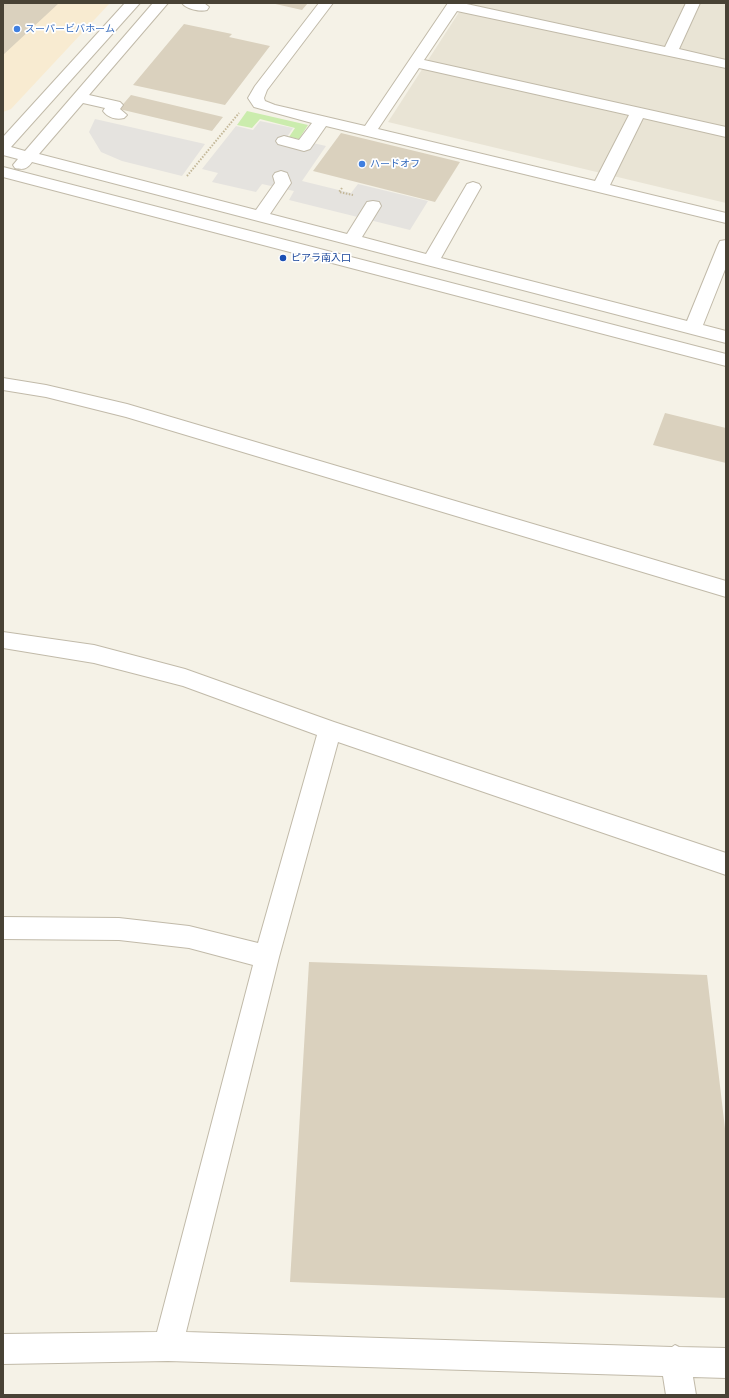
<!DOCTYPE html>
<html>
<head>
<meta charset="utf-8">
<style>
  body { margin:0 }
  #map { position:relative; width:729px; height:1398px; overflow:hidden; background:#f5f2e7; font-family:"PT Sans Narrow",sans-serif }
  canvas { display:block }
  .frame { position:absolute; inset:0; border:4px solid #484235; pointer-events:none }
</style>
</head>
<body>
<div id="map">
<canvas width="729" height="1398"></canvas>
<div class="frame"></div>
</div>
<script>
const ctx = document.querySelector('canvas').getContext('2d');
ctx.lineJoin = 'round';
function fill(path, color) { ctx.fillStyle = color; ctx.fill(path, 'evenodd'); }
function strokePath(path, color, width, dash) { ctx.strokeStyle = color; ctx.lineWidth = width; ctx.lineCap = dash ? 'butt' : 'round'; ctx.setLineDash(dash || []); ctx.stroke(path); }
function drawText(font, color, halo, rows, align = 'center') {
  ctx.font = font + ' "PT Sans Narrow","Noto Sans JP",sans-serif'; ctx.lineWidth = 3.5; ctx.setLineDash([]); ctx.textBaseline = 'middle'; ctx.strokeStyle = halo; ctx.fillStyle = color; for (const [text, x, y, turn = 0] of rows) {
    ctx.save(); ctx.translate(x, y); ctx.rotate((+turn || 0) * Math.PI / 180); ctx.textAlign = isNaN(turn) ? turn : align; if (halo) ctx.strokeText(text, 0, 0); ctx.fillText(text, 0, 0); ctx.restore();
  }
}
fill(new Path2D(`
  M 465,3 L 726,3 L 726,203 L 388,122 Z`), '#e9e4d5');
fill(new Path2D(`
  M 3,3 L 110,3 L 11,109 L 3,112 Z`), '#f8ebd1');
fill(new Path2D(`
  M 247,111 L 308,125 L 299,139 L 289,137 L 295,128 L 260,119 L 252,128 L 237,125 Z`), '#cbecad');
fill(new Path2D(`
  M 95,119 L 205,144 L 182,176 L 122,161 L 101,152 L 89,132 Z
  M 260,121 L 293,128 L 287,137 L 326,146 L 302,181 L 351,193 L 358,184 L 428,201 L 410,230 L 289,200 L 294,191 L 262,184 L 256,192 L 212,182 L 218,173 L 202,169 L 236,126 L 253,130 Z`), '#e5e3df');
fill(new Path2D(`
  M 3,3 L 59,3 L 3,55 Z
  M 271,3 L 308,3 L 302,10 Z
  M 184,24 L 232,34 L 229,37 L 270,46 L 225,105 L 133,85 Z
  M 131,95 L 223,117 L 212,131 L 119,109 Z
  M 341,133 L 460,162 L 435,202 L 313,171 Z
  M 665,413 L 726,428 L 726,463 L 653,445 Z
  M 309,962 L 707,975 L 726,1137 L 726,1298 L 290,1282 Z`), '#dad1be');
const minor = new Path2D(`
  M 125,3 L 140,3 L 11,147 L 25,151 L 153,3 L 168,3 L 89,95 L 120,102 L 123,105 L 120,109 L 127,115 L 124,118 C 117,120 108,118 103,111 L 105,108 L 83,103 L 39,154 L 256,210 L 275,183 L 273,176 L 275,173 L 281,171 L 287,173 L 291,183 L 270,214 L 347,234 L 367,202 L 373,201 L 379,202 L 381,206 L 362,237 L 426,254 L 467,184 L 473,182 L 479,184 L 481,187 L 441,258 L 687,321 L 718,245 L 720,241 L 726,240 L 726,267 L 703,325 L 726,331 L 726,343 L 32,162 C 27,169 24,170 15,168 L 13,165 L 18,159 L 3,155 L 3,137 Z
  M 182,3 L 204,3 L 209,7 L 207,10 C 200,12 186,9 182,3 Z
  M 319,3 L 333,3 L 267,90 L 264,98 L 265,101 L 275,105 L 365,126 L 448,3 L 462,3 L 665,47 L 686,3 L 700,3 L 679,49 L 726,60 L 726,68 L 457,11 L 424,60 L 726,127 L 726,137 L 643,118 L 610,185 L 726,213 L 726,223 L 326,126 L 310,149 L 304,151 L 278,144 L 276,141 L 278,138 L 284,136 L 299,140 L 312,123 L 254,107 L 248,98 L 255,86 ZM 419,68 L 629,115 L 595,181 L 378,129 Z
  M 3,167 L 726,354 L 726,366 L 3,177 Z
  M 3,378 L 46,385 L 127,404 L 726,581 L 726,597 L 126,417 L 46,397 L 3,390 Z
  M 3,632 L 94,645 L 185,669 L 334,722 L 726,853 L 726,875 L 338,742 L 279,957 L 186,1332 L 672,1347 L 675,1345 L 679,1347 L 726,1348 L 726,1378 L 693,1377 L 696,1395 L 666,1395 L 663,1376 L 168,1361 L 3,1364 L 3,1334 L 157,1332 L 253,965 L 189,948 L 119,940 L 3,939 L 3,917 L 119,918 L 189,926 L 258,943 L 317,735 L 183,686 L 94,663 L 3,648 Z`);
strokePath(minor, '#c1baa9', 2);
strokePath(new Path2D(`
  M 187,176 L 239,113
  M 342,188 L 339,192 L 353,195`), '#c4b899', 2, [1.5, 1.5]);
fill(minor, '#fff');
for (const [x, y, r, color] of [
  [17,29,4,"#3f7fe0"],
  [362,164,4,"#3f7fe0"],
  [283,258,4,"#1a4fb4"]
]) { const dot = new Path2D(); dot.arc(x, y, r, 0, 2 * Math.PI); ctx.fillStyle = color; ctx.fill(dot); strokePath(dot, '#fff', 1.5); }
drawText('10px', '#366cbe', '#fff', [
  ["スーパービバホーム",25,29],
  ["ハードオフ",370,164]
], 'left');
drawText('10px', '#164399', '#fff', [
  ["ピアラ南入口",291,258]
], 'left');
</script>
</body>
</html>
